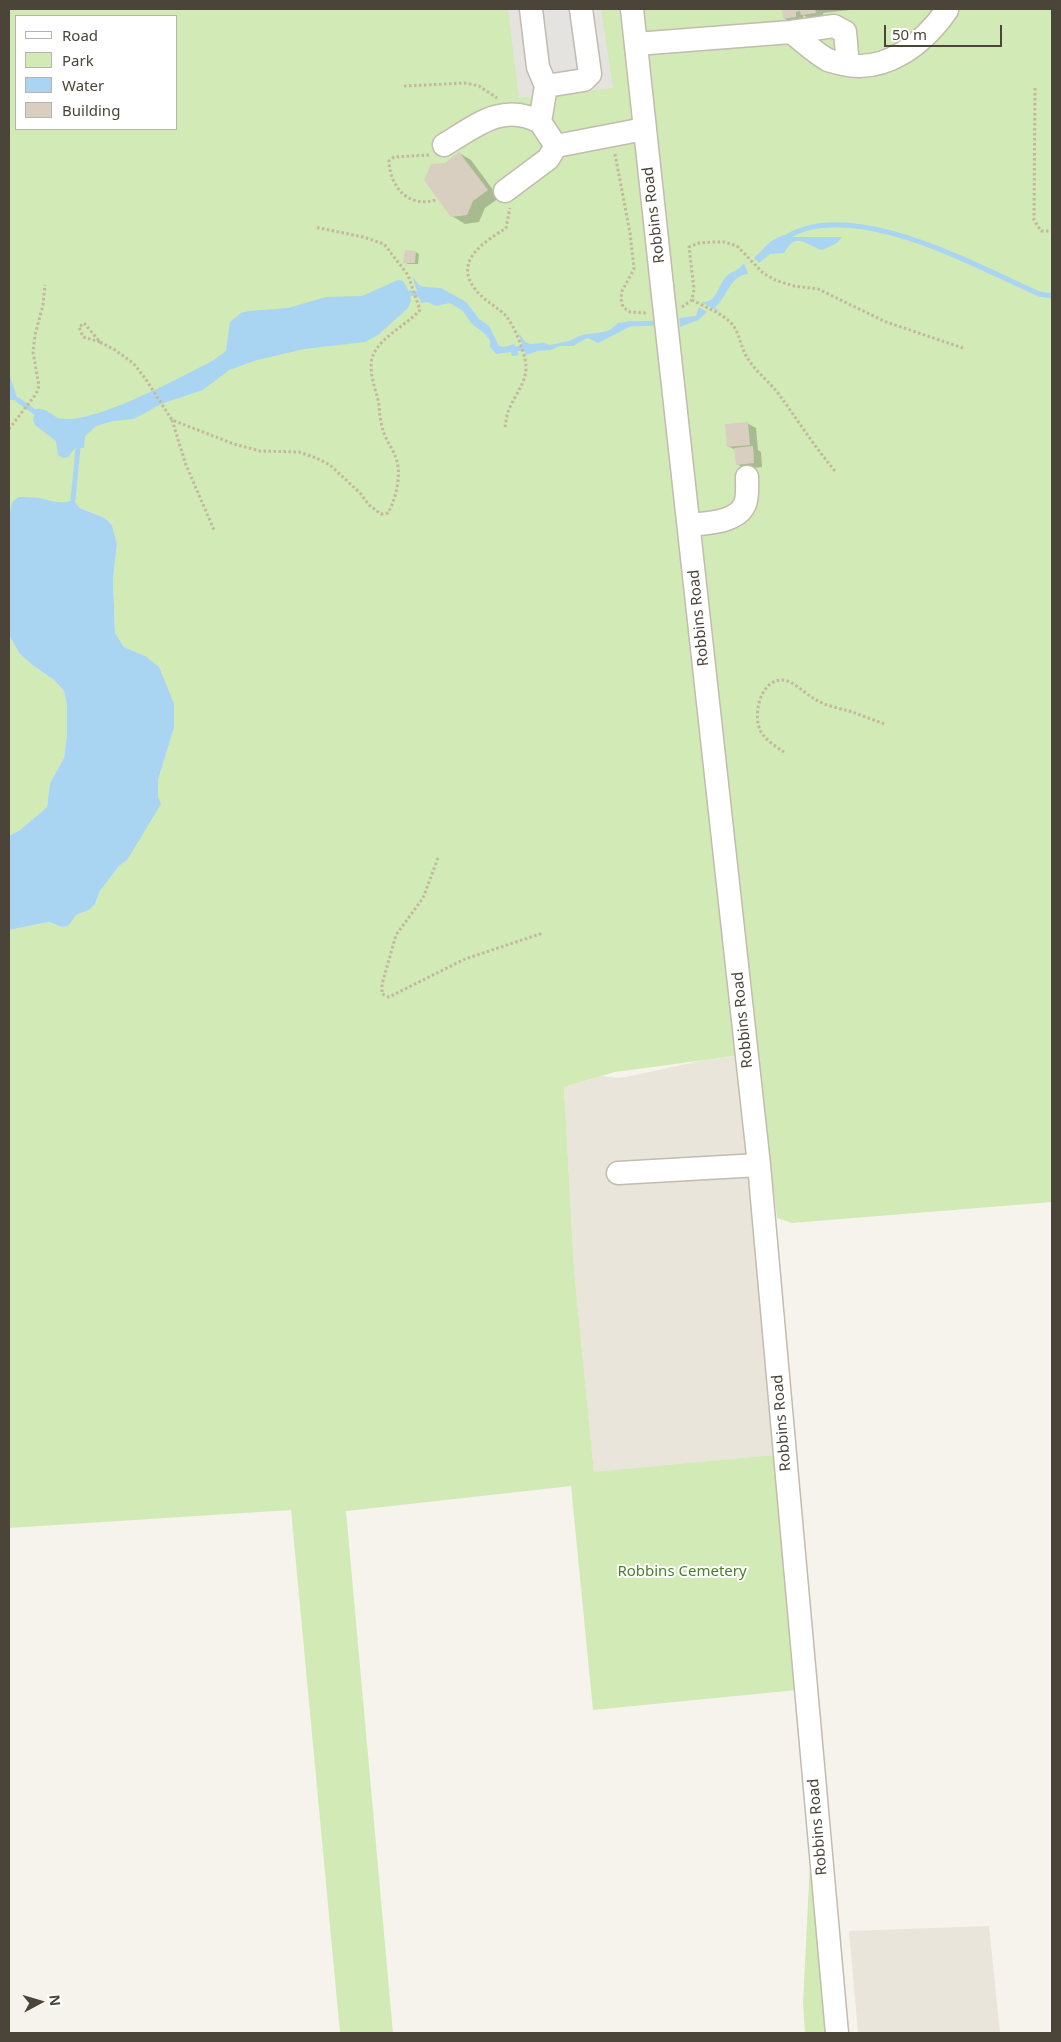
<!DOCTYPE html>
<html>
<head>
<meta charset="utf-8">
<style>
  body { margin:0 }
  #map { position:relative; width:1061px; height:2042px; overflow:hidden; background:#f6f3ec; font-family:"Noto Sans",sans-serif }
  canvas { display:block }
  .frame { position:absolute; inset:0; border:10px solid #4b4439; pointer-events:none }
  .legend { position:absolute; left:15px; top:15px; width:162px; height:115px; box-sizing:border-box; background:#fff; border:1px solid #b7b4b0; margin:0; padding:6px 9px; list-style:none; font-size:15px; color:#4b4439 }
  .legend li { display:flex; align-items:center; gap:10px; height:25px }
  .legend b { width:25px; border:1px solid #b7b4b0 }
  .north { position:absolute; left:15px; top:1977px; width:50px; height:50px; -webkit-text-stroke:4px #fff; paint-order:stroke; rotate:84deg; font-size:14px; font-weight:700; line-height:20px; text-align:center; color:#4b4439 }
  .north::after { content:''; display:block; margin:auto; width:18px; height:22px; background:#4b4439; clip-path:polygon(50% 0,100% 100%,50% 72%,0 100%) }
  .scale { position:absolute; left:884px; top:25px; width:118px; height:22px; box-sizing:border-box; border:2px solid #4b4439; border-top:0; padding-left:6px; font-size:15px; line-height:18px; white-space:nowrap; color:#4b4439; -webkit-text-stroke:4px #fff; paint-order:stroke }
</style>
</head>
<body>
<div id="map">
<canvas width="1061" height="2042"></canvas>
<div class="frame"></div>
<ul class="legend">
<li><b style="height:6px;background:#fff"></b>Road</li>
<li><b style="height:14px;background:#d2eab5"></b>Park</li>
<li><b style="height:14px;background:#a9d4f2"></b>Water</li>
<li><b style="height:14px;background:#d8cfc1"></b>Building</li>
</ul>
<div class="north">N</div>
<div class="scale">50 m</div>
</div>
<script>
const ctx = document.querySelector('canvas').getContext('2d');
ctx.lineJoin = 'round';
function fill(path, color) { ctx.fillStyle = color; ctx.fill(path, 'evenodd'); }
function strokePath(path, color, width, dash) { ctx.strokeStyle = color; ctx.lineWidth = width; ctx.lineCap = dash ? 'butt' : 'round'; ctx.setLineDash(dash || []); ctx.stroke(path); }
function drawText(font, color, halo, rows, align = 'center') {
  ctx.font = font + ' "Noto Sans",sans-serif'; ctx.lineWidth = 4; ctx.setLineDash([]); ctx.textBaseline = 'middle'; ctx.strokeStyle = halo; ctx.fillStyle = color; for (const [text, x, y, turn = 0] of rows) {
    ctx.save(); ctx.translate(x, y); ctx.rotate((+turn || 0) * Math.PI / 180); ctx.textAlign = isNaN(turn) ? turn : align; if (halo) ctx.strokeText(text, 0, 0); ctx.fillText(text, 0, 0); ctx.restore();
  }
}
fill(new Path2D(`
  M 738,1056 L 774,1455 L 594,1473 L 574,1269 L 564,1087 L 602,1076 L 616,1078 L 626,1077 L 705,1060 Z
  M 989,1926 L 1000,2033 L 858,2033 L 849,1931 Z`), '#eae5da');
fill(new Path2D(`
  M 9,9 L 1052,9 L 1052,1202 L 792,1223 L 777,1218 L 757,1053 L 615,1072 L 564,1087 L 574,1269 L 594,1472 L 774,1455 L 797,1690 L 593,1710 L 571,1486 L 346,1511 L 393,2033 L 340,2033 L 291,1510 L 9,1528 L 9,930 L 49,922 L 62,927 L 67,926 L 76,915 L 89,910 L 95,904 L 100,891 L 119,866 L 127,860 L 158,797 L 158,780 L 174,728 L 145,656 L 124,647 L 115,633 L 113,579 L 117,544 L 112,525 L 105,518 L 66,502 L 57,503 L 37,498 L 12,502 L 9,529 ZM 16,16 L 176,16 L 176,129 L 16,129 Z
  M 9,635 L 19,653 L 31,664 L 54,680 L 64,691 L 67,706 L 67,735 L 64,758 L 50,783 L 47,807 L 20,830 L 9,836 Z
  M 811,1842 L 828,2033 L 805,2033 L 803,2003 Z`), '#d2eab5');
fill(new Path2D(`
  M 508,9 L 601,9 L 613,88 L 519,98 Z`), '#e5e3e0');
fill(new Path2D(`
  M 784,235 L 792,237 L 842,237 L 837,243 L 822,250 C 804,244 796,231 784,253 L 770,254 L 759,263 L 754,258 C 767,247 767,241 784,235 Z
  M 744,263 L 748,274 C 729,276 727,298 715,307 L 720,312 L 701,302 C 717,303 717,288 725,278 C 730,271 739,271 744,263 Z
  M 412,276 L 419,285 L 424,287 L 441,288 L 466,302 L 479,319 L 489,326 L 499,346 L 505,347 L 514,344 L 519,355 L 512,356 L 511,352 L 496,354 L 490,347 L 490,340 L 484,333 L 472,324 L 463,311 L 450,303 L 436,306 L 427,302 L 421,303 Z
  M 398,280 L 403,281 L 410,293 L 411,301 L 408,308 L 378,335 L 365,342 L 304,349 L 257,360 L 229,370 L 203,390 L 161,404 L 134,419 L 113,421 L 96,426 L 85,436 L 84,448 L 75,448 L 68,457 L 63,458 L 58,455 L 56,441 L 35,425 L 33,420 L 36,409 C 48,407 53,419 64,419 C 98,422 181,377 214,360 L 226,351 L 230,322 L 241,313 L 249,311 L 288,308 L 326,297 L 362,296 Z
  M 699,307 L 707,312 L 698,320 L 680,327 L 679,318 L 696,316 Z
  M 633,321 L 633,325 L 598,343 L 588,338 L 585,339 L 573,346 L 559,346 L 551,350 L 537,351 L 526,355 L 518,332 L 525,342 L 530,344 L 544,343 L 550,345 L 569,341 L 582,335 L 603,332 L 610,330 L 618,323 Z
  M 9,374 L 18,400 L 9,400 Z
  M 19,497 C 25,497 33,497 40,498 C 52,501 61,505 73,500 L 80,508 L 105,518 L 112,525 L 117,544 L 113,579 L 115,633 L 124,647 L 145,656 L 159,667 L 174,704 L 174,728 L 158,780 L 158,797 L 161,804 L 127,860 L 119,866 L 100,891 L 95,904 L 89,910 L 76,915 L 68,926 L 62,927 L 49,922 L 9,930 L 9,836 L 20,830 L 47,807 L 50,783 L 64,758 L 67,735 L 67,706 L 64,691 L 54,680 L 31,664 L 19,653 L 9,635 L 10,513 L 12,502 Z`), '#a9d4f2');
fill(new Path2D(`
  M 783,9 L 859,9 L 823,13 L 823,17 L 810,19 L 803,15 L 804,21 L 792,23 L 784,18 Z
  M 459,153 L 471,160 L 499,198 L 485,208 L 479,222 L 465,224 L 452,216 Z
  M 416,252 L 419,254 L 418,264 L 408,264 L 404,262 Z
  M 747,423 L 756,428 L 758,450 L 761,452 L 762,467 L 745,469 L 737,464 L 735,450 L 728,446 Z`), '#0003');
strokePath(new Path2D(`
  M 782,240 C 846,193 976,266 1039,294 L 1052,296
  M 410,293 L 422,295
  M 628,324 L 661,323
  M 511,349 L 530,348
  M 18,400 L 35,412
  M 73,500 L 78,448`), '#a9d4f2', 5);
fill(new Path2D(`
  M 782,9 L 815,9 L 816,13 L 801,15 L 800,11 L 796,12 L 796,17 L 783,19 Z
  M 459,152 L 488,190 L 473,201 L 467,215 L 451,217 L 424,180 L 431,164 L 445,163 Z
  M 405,250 L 416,251 L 415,263 L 403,263 Z
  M 748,422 L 750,445 L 727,447 L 725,424 Z
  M 753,446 L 754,463 L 736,465 L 734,448 Z`), '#d8cfc1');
const minor = new Path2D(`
  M 531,9 L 538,67 L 546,86 L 540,122 L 556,146
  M 632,9 L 662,286
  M 791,32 L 834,26 L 845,32 L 848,65
  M 636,44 L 791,32 C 803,41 815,53 828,60 C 833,62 839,63 843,64 C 886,74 924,43 947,10
  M 546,86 L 584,80 L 590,74 L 581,9
  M 444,145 C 476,126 502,102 540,122
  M 556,146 L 644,129
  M 505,191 L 548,159 L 556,146
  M 670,358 L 759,1165 L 837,2033
  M 689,525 C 706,523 737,523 745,504 C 748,497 747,485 747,477
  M 618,1173 L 759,1165`);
strokePath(minor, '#c2bbae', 25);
strokePath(new Path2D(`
  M 404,86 L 465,83 L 479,86 L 497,98
  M 1035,88 L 1034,220 L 1041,231 L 1052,231
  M 615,154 L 630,233 L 634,269 L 622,291 L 621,299 L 623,307 L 630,312 L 646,313
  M 429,155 L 394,157 L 389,161 C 390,187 408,208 436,200
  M 692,300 C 705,307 722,313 732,324 C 741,335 740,349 750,362 C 758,373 769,382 778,393 C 797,419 814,446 835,471
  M 682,307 L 692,300 L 694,289 L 689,247 L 699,243 L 714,242 L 724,242 L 737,246 L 763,273 L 775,280 L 794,286 L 818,289 L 886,322 L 963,348
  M 100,342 L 83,337 L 79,327 L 84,323 L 100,342 L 115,350 L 133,363 L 145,378 L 172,420 L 234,444 L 260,451 L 299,452 L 316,458 L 330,465 L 360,493 L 369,505 L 381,514 L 388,513 C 396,499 402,474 396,458 C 392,447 384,438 382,426 C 379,416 380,406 377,396 C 374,385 369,370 372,358 C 379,337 406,326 420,310 L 408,275 L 384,244 L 363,237 L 315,227
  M 172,420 L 186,465 L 214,530
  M 505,427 C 506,423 506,417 508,412 C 514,394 530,381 525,359 C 522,346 515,328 507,317 C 498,307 484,301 475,289 C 453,260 485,242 506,228 L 510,208
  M 9,429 L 36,394 L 39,386 L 33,352 L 35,335 L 43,305 L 45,285
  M 784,752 C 776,747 766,740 761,732 C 752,716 760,679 783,680 C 794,681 804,693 813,698 C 823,705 837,708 849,711 C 861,715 873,720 885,724
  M 438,858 L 423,898 L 396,935 L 382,984 L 382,994 L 389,997 L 465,959 L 543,933`), '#c4b79f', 3, [2.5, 2.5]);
strokePath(minor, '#fff', 22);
const minorBridge = new Path2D(`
  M 662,286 L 670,358`);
strokePath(minorBridge, '#c2bbae', 25, []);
strokePath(minorBridge, '#fff', 22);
drawText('15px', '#4b4439', '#fff', [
  ["Robbins Road",654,215,-97],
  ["Robbins Road",699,618,-96],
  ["Robbins Road",743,1020,-96],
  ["Robbins Road",782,1423,-95],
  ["Robbins Road",818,1827,-95]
]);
drawText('15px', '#4a7f2a', '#fff', [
  ["Robbins Cemetery",682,1572]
]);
</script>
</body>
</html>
